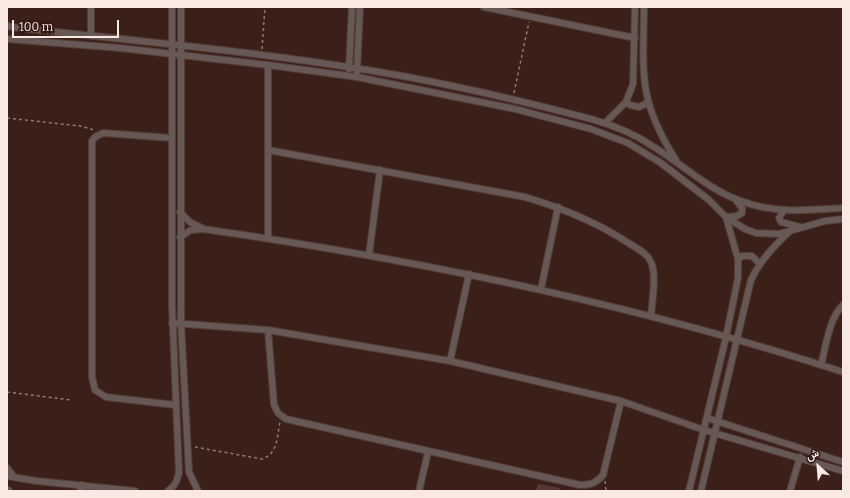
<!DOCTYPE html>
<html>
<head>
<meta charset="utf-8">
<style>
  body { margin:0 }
  #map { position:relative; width:850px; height:498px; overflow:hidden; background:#3a2019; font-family:Bitter,Vazirmatn,serif }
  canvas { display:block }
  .frame { position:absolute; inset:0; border:8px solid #fae8e3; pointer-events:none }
  .north { position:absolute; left:798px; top:446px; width:40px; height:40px; -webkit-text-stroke:3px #2f1610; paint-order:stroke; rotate:334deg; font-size:11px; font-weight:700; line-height:16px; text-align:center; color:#fae8e3 }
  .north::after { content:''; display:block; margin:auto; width:14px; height:18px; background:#fae8e3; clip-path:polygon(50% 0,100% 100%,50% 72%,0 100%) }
  .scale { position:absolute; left:12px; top:20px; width:107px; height:18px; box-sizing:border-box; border:2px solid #fae8e3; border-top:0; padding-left:5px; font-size:12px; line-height:14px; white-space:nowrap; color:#fae8e3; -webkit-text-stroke:3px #2f1610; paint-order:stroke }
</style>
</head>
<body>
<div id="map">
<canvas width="850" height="498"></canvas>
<div class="frame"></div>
<div class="north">ش</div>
<div class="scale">100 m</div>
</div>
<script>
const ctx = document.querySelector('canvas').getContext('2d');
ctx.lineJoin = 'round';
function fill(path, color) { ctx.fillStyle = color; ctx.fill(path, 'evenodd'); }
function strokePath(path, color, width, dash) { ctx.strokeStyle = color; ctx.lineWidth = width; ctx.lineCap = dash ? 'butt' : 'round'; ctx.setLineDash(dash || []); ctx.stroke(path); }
fill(new Path2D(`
  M 538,484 L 560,488 L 559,491 L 536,491 Z`), '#563932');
const minor = new Path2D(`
  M 91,7 L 91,36
  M 181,7 L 181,323 L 189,472 L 198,491
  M 484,7 L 635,38
  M 644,7 C 643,74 638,101 676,160
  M 7,26 L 19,28 C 129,40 239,50 348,67 C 430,79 511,98 591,119 C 613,125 635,134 654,147 C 683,165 709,190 741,201 C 775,214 808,210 843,208
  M 7,39 L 120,48 L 268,65 L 357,77 L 515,109 L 591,129 L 628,143 L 661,163 L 709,200 L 726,217 L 745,229 L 756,233 L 779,234 L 825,221 L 843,219
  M 268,65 L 268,238
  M 349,69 L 352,7
  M 357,72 L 360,7
  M 626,102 L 630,105 L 639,107 L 647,103
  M 605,123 L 626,102 L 633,84 L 635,7
  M 172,138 L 103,133 L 95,137 L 92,141 L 92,377 L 95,390 L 106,397 L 175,405
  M 268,150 L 525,197 C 562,208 597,222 630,244 C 638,249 647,253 651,262 C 657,274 652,302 651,316
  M 784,210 L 779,218 L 781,222 L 800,227
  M 180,212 L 190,222 L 202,228
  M 180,237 L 191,230 L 203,229 C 420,260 634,304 843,372
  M 369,255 L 380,170
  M 738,259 L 742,256 L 752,256 L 760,264
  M 541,289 L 558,207
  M 172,323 L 268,330 L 450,361 L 621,401 L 704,430 L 843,471
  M 268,330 L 274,405 L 278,413 L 286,419 L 580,485 C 591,485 596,483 603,475 L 621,401
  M 450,361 L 469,274
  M 821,365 C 826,346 829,318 843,305
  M 707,418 L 843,462
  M 7,468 L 13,476
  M 7,476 L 37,481 L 135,491
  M 168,491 C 175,486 177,481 179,473 L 172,305 L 172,7
  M 419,491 L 428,452
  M 689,491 L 726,337 L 738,278 L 738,259 L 726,217 L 737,216 L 742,213 L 742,208 L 736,200
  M 701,491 L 751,280 C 760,261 773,247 789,232
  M 790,491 L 800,457`);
const tertiary = new Path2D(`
  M 7,491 L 8,491
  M 81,491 L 82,486`);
strokePath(minor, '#553c35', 8);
strokePath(tertiary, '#553c35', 10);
strokePath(new Path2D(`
  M 262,49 L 265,7
  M 514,93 L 529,22
  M 7,118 L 80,126 L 94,130
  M 7,392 L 71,400
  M 195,447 L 262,459 C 278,454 277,436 280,422
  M 605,481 L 606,491`), '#917b75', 1.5, [3, 3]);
strokePath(minor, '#665855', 6);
strokePath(tertiary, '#665855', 8);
</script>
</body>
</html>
